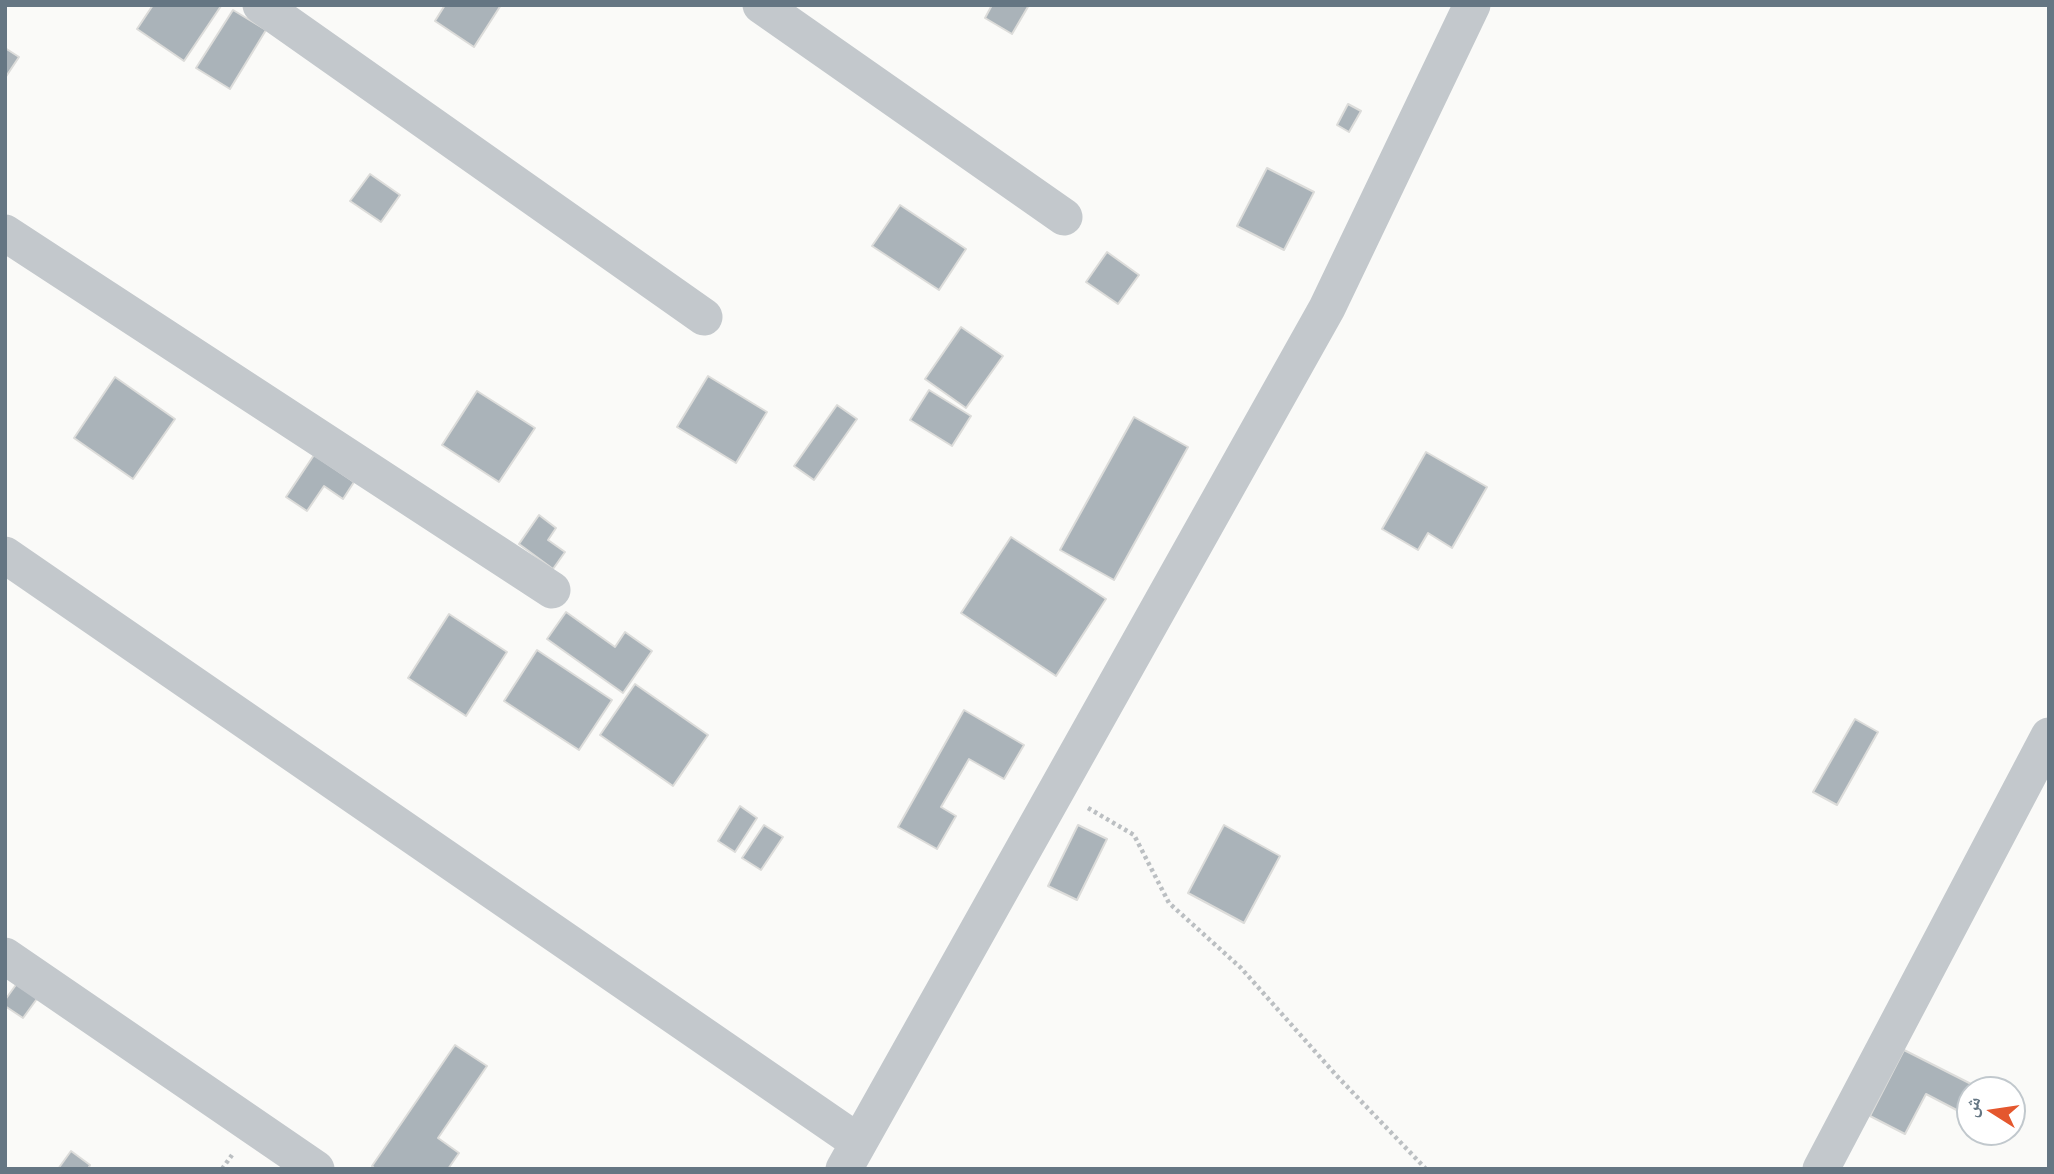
<!DOCTYPE html>
<html>
<head>
<meta charset="utf-8">
<style>
  body { margin:0 }
  #map { position:relative; width:2054px; height:1174px; overflow:hidden; background:#fafaf8; font-family:"Fira Sans Condensed","Noto Naskh Arabic",sans-serif }
  canvas { display:block }
  .frame { position:absolute; inset:0; border:7px solid #657683; pointer-events:none }
  .north { position:absolute; left:1956px; top:1076px; width:70px; height:70px; box-sizing:border-box; background:#fff; border:2px solid #c1c8cd; border-radius:50%; rotate:282deg; font-size:19px; font-weight:700; line-height:28px; text-align:center; color:#657683 }
  .north::after { content:''; display:block; margin:auto; width:24px; height:32px; background:#e4572e; clip-path:polygon(50% 0,100% 100%,50% 72%,0 100%) }
</style>
</head>
<body>
<div id="map">
<canvas width="2054" height="1174"></canvas>
<div class="frame"></div>
<div class="north">ش</div>
</div>
<script>
const ctx = document.querySelector('canvas').getContext('2d');
ctx.lineJoin = 'round';
function fill(path, color) { ctx.fillStyle = color; ctx.fill(path, 'evenodd'); }
function strokePath(path, color, width, dash) { ctx.strokeStyle = color; ctx.lineWidth = width; ctx.lineCap = dash ? 'butt' : 'round'; ctx.setLineDash(dash || []); ctx.stroke(path); }
const building = new Path2D(`
  M 153,5 L 220,5 L 221,6 L 184,61 L 137,29 Z
  M 445,5 L 501,5 L 474,47 L 435,21 Z
  M 992,5 L 1029,5 L 1012,34 L 985,18 Z
  M 233,10 L 266,30 L 230,89 L 196,68 Z
  M 5,48 L 19,57 L 5,78 Z
  M 1348,104 L 1361,111 L 1349,132 L 1337,125 Z
  M 1267,168 L 1314,192 L 1284,250 L 1237,226 Z
  M 370,174 L 400,195 L 381,222 L 350,201 Z
  M 900,205 L 966,249 L 939,290 L 872,246 Z
  M 1107,252 L 1139,275 L 1118,304 L 1086,282 Z
  M 961,327 L 1003,356 L 966,408 L 925,379 Z
  M 708,376 L 767,412 L 736,463 L 677,427 Z
  M 115,377 L 175,419 L 133,479 L 74,438 Z
  M 929,390 L 971,416 L 952,446 L 910,420 Z
  M 477,391 L 535,428 L 499,482 L 442,445 Z
  M 837,405 L 857,419 L 814,480 L 794,466 Z
  M 1134,417 L 1188,447 L 1114,580 L 1060,550 Z
  M 1426,452 L 1487,487 L 1452,548 L 1428,533 L 1418,550 L 1382,529 Z
  M 314,455 L 354,482 L 343,499 L 324,486 L 307,511 L 286,497 Z
  M 539,515 L 556,528 L 548,540 L 565,552 L 553,569 L 519,544 Z
  M 1011,537 L 1106,599 L 1056,676 L 961,613 Z
  M 566,612 L 615,647 L 625,632 L 652,651 L 623,693 L 547,639 Z
  M 449,614 L 507,652 L 466,716 L 408,678 Z
  M 537,650 L 612,700 L 579,750 L 504,701 Z
  M 635,684 L 708,735 L 673,786 L 600,735 Z
  M 964,710 L 1024,745 L 1004,779 L 969,759 L 941,807 L 956,816 L 937,849 L 898,827 Z
  M 1855,719 L 1878,732 L 1837,805 L 1813,792 Z
  M 740,806 L 757,818 L 735,852 L 718,841 Z
  M 764,825 L 783,837 L 761,870 L 742,858 Z
  M 1078,825 L 1107,839 L 1077,900 L 1048,886 Z
  M 1224,825 L 1280,856 L 1244,923 L 1188,893 Z
  M 18,982 L 39,996 L 23,1018 L 5,1006 L 5,1000 Z
  M 455,1045 L 487,1066 L 438,1138 L 459,1153 L 448,1169 L 375,1169 L 372,1166 Z
  M 1904,1050 L 1983,1090 L 1970,1090 L 1970,1117 L 1926,1094 L 1905,1134 L 1870,1116 Z
  M 71,1151 L 90,1165 L 88,1169 L 58,1169 Z`);
fill(building, '#aab3b9');
strokePath(building, '#dcdcda', 2);
strokePath(new Path2D(`
  M 1088,808 L 1134,835 L 1169,903 L 1241,968 L 1336,1075 L 1426,1169
  M 222,1169 L 232,1155`), '#bbbfc2', 4.5, [3.5, 3.5]);
strokePath(new Path2D(`
  M 261,5 L 704,317
  M 761,5 L 1064,217
  M 5,233 L 552,590
  M 5,555 L 858,1142
  M 5,956 L 316,1169
  M 844,1169 L 1327,308 L 1472,5
  M 1821,1169 L 2049,736`), '#c3c8cc', 37);
</script>
</body>
</html>
